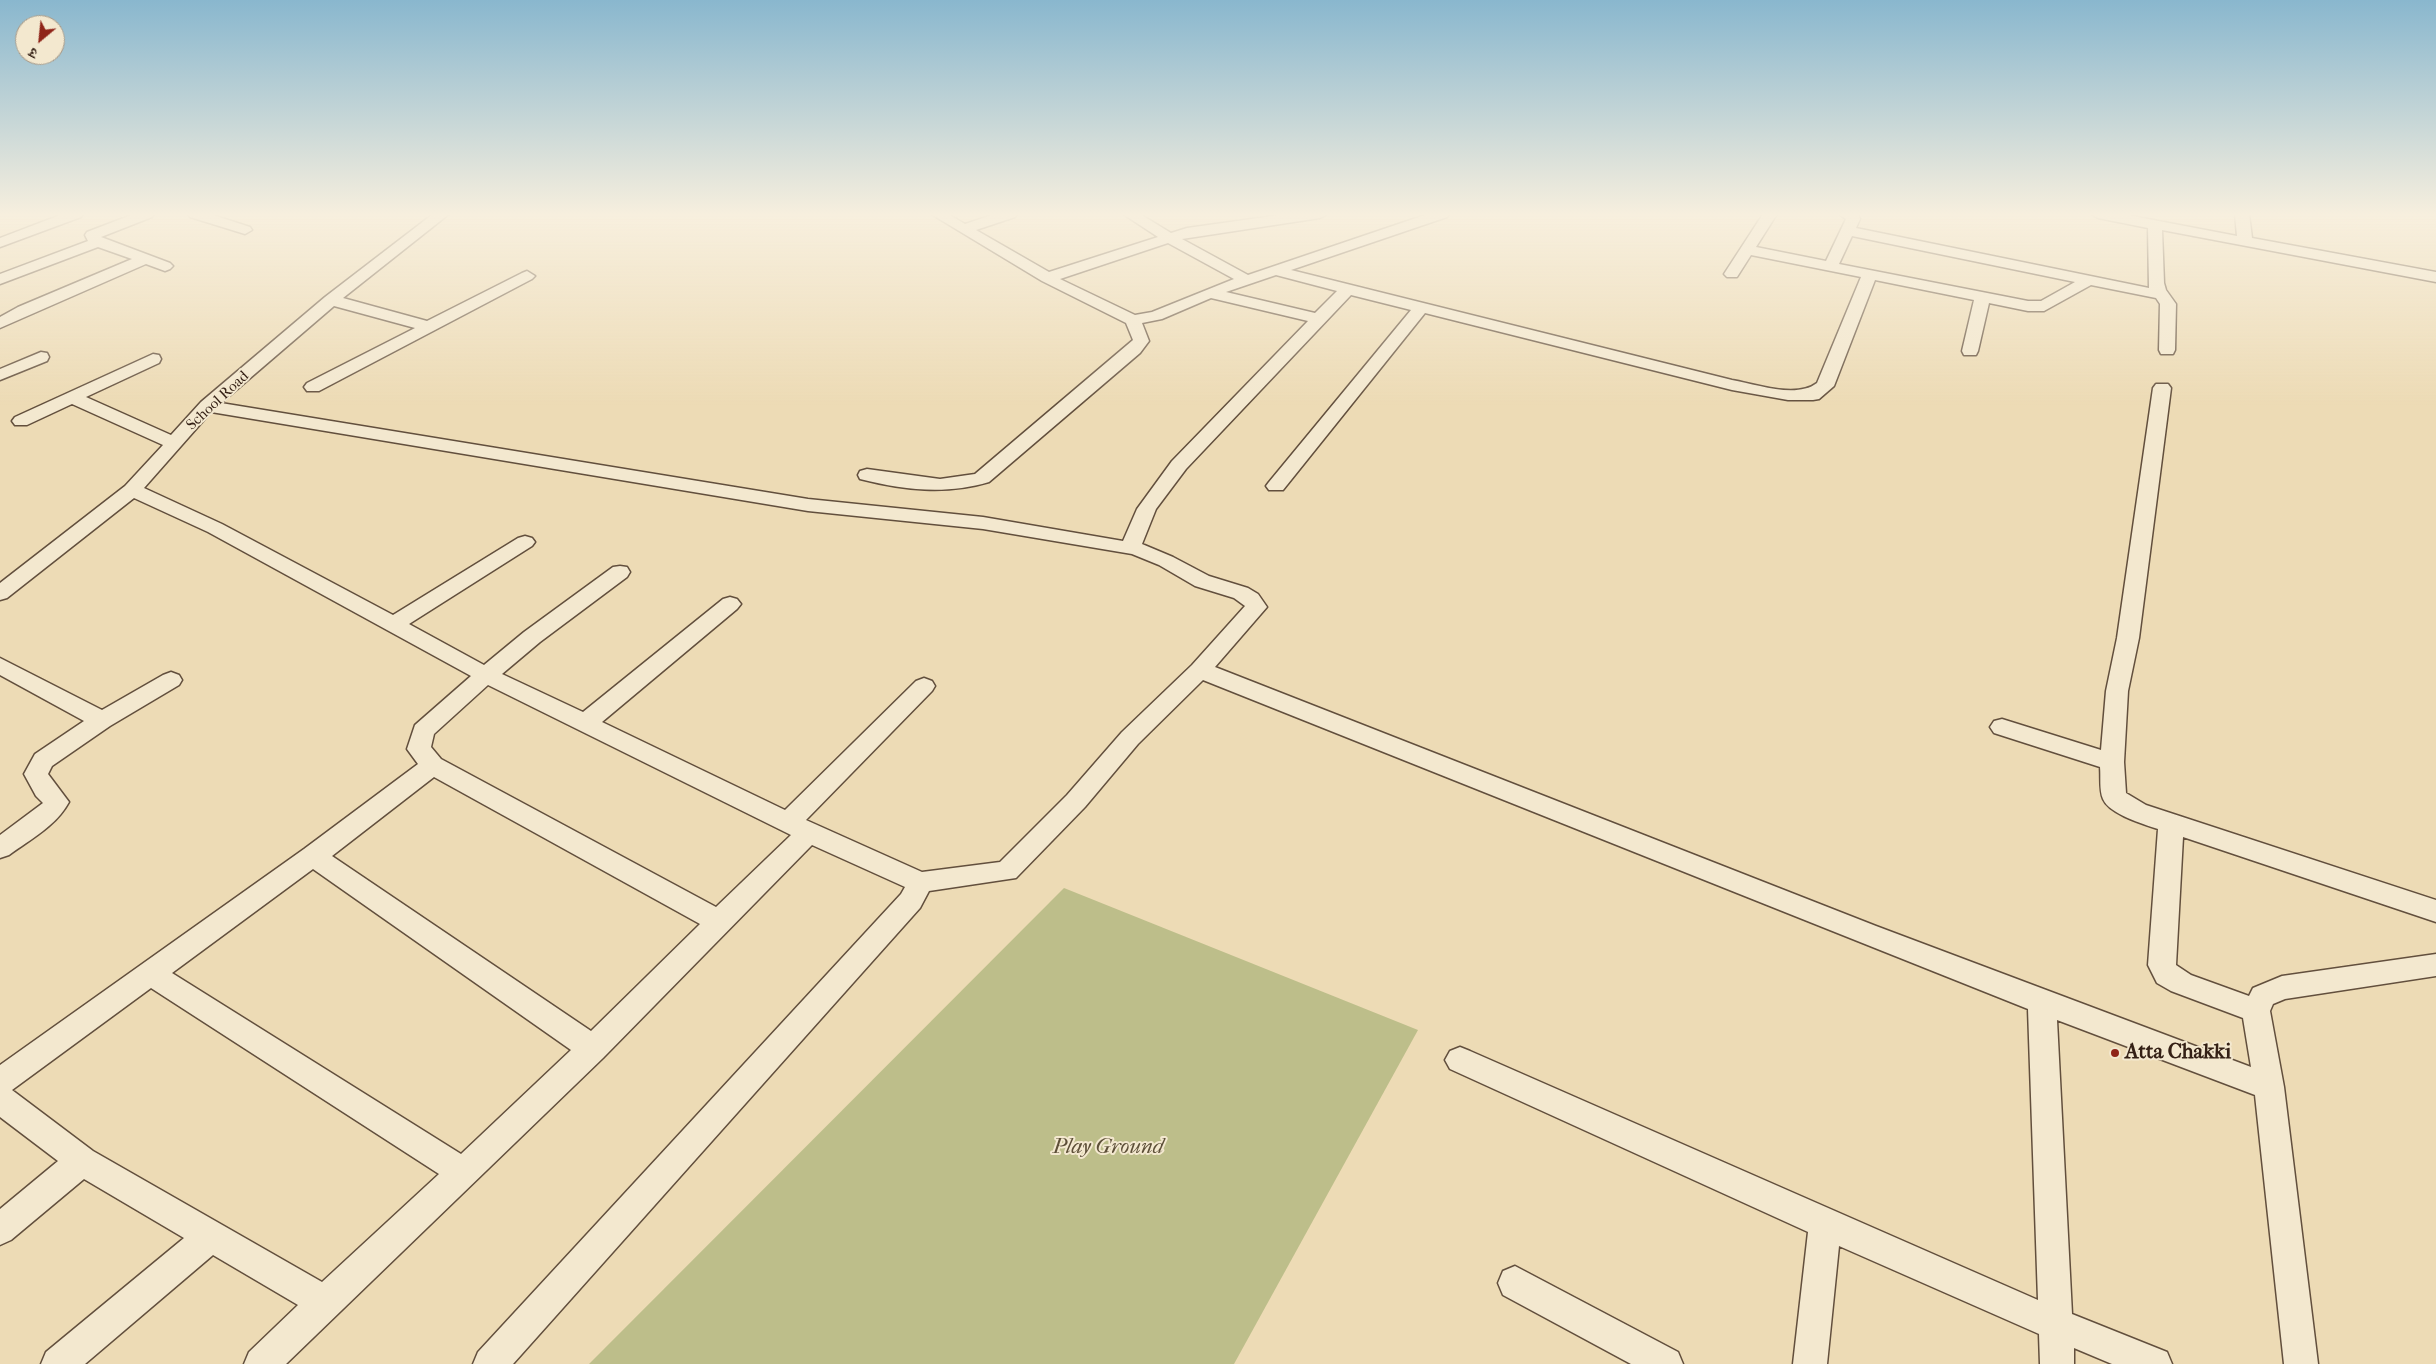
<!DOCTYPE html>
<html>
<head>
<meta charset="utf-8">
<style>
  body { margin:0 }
  #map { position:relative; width:2436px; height:1364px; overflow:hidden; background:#eddbb5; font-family:"IM FELL French Canon","Noto Serif Devanagari",serif }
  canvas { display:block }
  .north { position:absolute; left:15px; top:15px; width:50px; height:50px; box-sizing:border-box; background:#f3e8cf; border:1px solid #a79885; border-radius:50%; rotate:208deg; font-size:14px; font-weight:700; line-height:20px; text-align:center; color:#342015 }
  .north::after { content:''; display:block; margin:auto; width:18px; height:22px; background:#8f2418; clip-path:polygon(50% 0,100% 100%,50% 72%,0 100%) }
</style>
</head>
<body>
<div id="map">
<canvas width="2436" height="1364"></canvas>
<div class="north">उ</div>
</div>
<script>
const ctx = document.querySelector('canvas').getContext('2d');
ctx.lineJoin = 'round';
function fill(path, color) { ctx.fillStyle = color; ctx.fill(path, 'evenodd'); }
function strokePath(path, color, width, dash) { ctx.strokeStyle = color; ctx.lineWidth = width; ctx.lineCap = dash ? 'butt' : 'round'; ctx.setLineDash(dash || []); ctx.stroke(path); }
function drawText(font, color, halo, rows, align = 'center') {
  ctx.font = font + ' "IM FELL French Canon",serif'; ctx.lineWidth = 4; ctx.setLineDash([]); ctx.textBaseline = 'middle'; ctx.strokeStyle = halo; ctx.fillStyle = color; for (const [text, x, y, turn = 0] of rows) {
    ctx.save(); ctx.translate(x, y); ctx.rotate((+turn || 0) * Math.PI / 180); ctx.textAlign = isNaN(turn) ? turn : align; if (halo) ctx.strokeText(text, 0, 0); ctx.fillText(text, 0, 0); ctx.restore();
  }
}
fill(new Path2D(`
  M 1064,888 L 1418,1030 L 1234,1364 L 589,1364 Z`), '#bdbe8a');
const minor = new Path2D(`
  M 63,214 L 83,214 L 81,217 L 0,247 L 0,238 Z
  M 134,214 L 154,214 L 152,217 L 101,237 L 170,263 L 173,266 L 170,269 L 165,271 L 146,264 L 0,328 L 0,317 L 18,307 L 132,259 L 98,247 L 0,284 L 0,274 L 88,241 L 85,235 L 87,232 Z
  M 188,214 L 210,214 L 250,227 L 252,230 L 245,234 L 190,217 Z
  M 433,214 L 449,214 L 343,298 L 427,321 L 522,273 L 527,271 L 535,276 L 532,279 L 319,391 L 307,391 L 304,387 L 307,383 L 415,328 L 334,306 L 221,403 L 808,499 L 983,517 L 1123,541 L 1137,509 L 1172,461 L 1308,321 L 1211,298 L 1162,319 L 1142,323 L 1149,341 L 1140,353 L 989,482 C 946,495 903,490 860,479 L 858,475 L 860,471 L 867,469 L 940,479 L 975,474 L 1133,340 L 1126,323 L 1042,281 L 931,214 L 948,214 L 965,224 L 995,214 L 1017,214 L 1015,217 L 976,230 L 1049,272 L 1158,237 L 1123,214 L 1140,214 L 1171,233 L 1187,228 L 1287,214 L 1327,214 L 1320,218 L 1182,239 L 1248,275 L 1428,214 L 1449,214 L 1447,217 L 1291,270 L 1732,380 C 1756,384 1796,399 1817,383 L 1861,277 L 1751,255 L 1737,277 L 1727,277 L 1724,274 L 1763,214 L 1777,214 L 1756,247 L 1826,261 L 1846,219 L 1839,214 L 1858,214 L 1860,219 L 1856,228 L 2149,288 L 2148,228 L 2098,218 L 2091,214 L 2122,214 L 2237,236 L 2235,214 L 2249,214 L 2252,238 L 2436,272 L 2436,282 L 2162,230 L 2164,283 L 2166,290 L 2176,304 L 2175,350 L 2173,354 L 2161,354 L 2159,350 L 2160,304 L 2156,298 L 2091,285 L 2044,311 L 2028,311 L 1989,303 L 1978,351 L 1976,355 L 1964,355 L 1962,351 L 1974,300 L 1875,280 L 1834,386 L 1819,399 L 1813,400 L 1788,400 L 1732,390 L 1425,313 L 1283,490 L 1269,490 L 1266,486 L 1269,482 L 1411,310 L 1351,295 L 1186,469 L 1156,509 L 1142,544 L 1173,557 L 1209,576 L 1248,588 L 1258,594 L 1267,607 L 1215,667 L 1876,926 L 2251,1067 L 2243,1018 L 2171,991 L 2157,983 L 2148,965 L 2158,829 C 2143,824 2109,814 2103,799 C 2099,790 2101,777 2100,767 L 1994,733 L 1990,727 L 1994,721 L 2002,719 L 2101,750 L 2106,691 L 2117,638 L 2153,388 L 2156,384 L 2168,384 L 2171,388 L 2139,638 L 2128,691 L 2124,762 L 2126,793 L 2146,805 L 2436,900 L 2436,922 L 2183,837 L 2176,965 L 2191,975 L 2249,996 L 2253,988 L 2282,976 L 2436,954 L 2436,976 L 2285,999 L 2273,1004 L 2270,1011 L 2284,1087 L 2318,1364 L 2284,1364 L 2255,1095 L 2057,1020 L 2072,1314 L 2167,1352 L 2172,1364 L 2112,1364 L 2074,1348 L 2074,1364 L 2040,1364 L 2039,1334 L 1839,1246 L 1827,1364 L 1793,1364 L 1808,1232 L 1450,1069 L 1445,1060 L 1450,1051 L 1460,1047 L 1470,1051 L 2038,1300 L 2028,1009 L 1203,680 L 1138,744 L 1085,807 L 1016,878 L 929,891 L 920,908 L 513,1364 L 473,1364 L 478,1352 L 901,894 L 905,887 L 812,845 L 603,1058 L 286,1364 L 244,1364 L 249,1352 L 298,1305 L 213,1255 L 85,1364 L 41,1364 L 46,1352 L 184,1238 L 84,1179 L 11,1240 L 0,1245 L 0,1209 L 58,1161 L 0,1117 L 0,1065 L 304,849 L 418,764 L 407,749 L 415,725 L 471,676 L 208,532 L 134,498 L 7,598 L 0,600 L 0,583 L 125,486 L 163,445 L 72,404 L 27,425 L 15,425 L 12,421 L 15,417 L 153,354 L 159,355 L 161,359 L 159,363 L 86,397 L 171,435 L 201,402 L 325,297 ZM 1852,236 L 2075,282 L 2041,301 L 2028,301 L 1839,264 ZM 1168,243 L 1234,279 L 1152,312 L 1135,315 L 1060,279 ZM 1276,275 L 1337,291 L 1315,313 L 1226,292 ZM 211,412 L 808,511 L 983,529 L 1132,554 L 1159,565 L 1195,586 L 1234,598 L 1245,606 L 1192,665 L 1122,732 L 1067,795 L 1000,862 L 922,872 L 806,820 L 932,691 L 935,686 L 932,681 L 924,678 L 916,681 L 785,810 L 602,722 L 737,609 L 741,604 L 737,599 L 730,597 L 723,599 L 583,712 L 502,674 L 540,642 L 627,577 L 630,572 L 627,567 L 620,566 L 613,567 L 524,632 L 484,665 L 409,624 L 532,546 L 535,542 L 532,538 L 525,536 L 518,538 L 393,615 L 222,524 L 144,488 ZM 488,685 L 791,835 L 716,907 L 441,759 L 431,747 L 434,734 ZM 434,777 L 700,924 L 591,1031 L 332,856 ZM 313,869 L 571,1050 L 461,1154 L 172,973 ZM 151,988 L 439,1174 L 322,1282 L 93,1151 L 12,1090 Z
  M 41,352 L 47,353 L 49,357 L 47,361 L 0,380 L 0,369 Z
  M 0,658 L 102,710 L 163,675 L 171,672 L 179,675 L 182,680 L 179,685 L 110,726 L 52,766 L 48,774 L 69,802 C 56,826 31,839 9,855 L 0,858 L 0,835 L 43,803 L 36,796 L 24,774 L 35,754 L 84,721 L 0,675 Z
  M 1515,1266 L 1678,1352 L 1683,1364 L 1631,1364 L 1503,1295 L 1498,1283 L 1503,1271 Z`);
strokePath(minor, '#624f3d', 3);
fill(minor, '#f3e8cf');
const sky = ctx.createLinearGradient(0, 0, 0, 405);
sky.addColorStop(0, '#89b7ce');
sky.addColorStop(0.53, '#f7efde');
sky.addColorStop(1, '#f7efde00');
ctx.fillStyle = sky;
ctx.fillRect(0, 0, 2436, 405);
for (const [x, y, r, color] of [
  [2115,1053,5,"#8f2418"]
]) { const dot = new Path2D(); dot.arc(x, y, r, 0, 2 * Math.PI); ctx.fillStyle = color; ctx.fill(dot); strokePath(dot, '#f3e8cf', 2); }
drawText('15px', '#342015', '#f3e8cf', [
  ["School Road",218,401,-43]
]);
drawText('bold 21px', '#342015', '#f3e8cf', [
  ["Atta Chakki",2125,1053]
], 'left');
drawText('italic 21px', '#5d4f38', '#f3e8cf', [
  ["Play Ground",1108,1148]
]);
</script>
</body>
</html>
